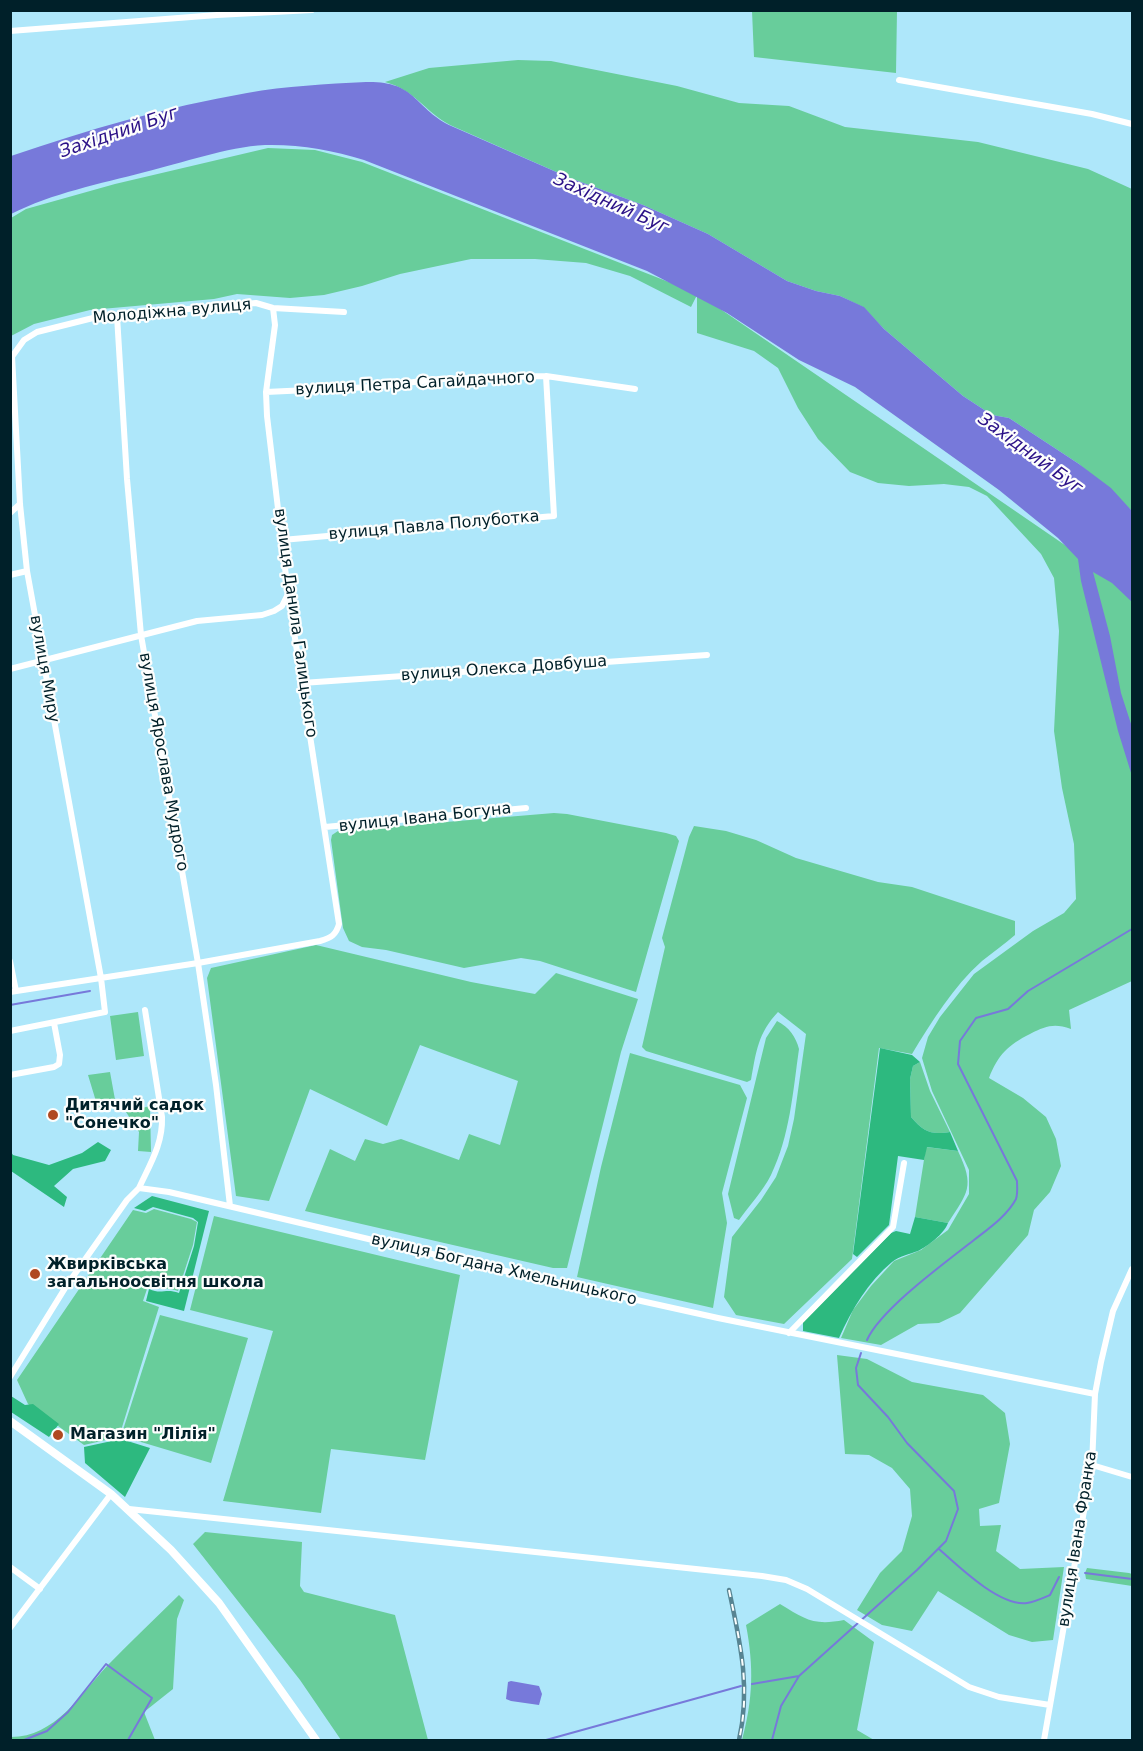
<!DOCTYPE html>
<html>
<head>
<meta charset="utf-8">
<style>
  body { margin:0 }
  #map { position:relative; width:1143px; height:1751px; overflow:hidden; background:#aee7fa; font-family:"DejaVu Sans",sans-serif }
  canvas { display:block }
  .frame { position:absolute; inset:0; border:12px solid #002029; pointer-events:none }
</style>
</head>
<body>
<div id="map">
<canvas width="1143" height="1751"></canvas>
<div class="frame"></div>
</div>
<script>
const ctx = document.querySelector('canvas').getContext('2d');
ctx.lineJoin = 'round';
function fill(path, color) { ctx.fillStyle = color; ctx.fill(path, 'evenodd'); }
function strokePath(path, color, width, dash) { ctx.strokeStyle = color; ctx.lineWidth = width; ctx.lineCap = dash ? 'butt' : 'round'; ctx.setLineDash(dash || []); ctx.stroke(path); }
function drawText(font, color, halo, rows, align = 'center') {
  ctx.font = font + ' "DejaVu Sans",sans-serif'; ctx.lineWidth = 4.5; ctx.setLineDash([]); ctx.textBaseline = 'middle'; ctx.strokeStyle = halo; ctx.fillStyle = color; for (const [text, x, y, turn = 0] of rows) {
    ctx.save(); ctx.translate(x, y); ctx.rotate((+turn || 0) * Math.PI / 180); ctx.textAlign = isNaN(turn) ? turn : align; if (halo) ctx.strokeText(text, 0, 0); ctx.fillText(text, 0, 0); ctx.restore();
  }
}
fill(new Path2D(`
  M 752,11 L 897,11 L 896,73 L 754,57 Z
  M 518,60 L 551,61 L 677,86 L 739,103 L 789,106 L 845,127 L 978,142 L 1088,169 L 1132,189 L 1132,511 L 1079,464 L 1009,418 L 992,415 L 963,396 L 884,329 L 863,307 L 840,296 L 816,291 L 787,281 L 708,234 L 643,205 L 570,178 L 450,125 C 424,111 415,90 385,82 L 429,68 Z
  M 268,148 L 315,150 L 362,162 L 697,293 L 1132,591 L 1132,981 L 1069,1010 L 1071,1029 C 1054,1023 1046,1026 1030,1034 C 1008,1045 998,1055 989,1078 L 1023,1098 L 1046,1117 L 1056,1139 L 1061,1166 L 1050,1192 L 1034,1210 L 1028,1235 L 960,1313 L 939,1323 L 918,1324 L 881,1345 L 841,1338 L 853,1310 L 871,1286 L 894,1261 L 921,1250 L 948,1230 L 969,1194 L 969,1170 L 932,1091 L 922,1058 L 928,1037 L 940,1017 L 974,974 L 1033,931 L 1064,913 L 1076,899 L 1074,844 L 1062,788 L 1054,731 L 1059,631 L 1054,578 L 1041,554 L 987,496 L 969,487 L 944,484 L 909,486 L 878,483 L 850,472 L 818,439 L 798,408 L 778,368 L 754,351 L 697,333 L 697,295 L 691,307 L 630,276 L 586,263 L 535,259 L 471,259 L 400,274 L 362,286 L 324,295 L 290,298 L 237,294 L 214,299 L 90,310 L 34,324 L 11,336 L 11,218 L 26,209 L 115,184 Z
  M 554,813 L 567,814 L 666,833 L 676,836 L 679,841 L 636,992 L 540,961 L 521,958 L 464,968 L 386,950 L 362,947 L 349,941 L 343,928 L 331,840 L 332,835 L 338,831 Z
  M 694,826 L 726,831 L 756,840 L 796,858 L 878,882 L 912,887 L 1015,921 L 1015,935 C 1005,944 993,952 982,961 C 953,987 932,1021 912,1054 L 879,1048 L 852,1259 L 784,1324 L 736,1315 L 724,1297 L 732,1237 L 761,1200 L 776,1177 L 788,1146 L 794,1119 L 806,1034 L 778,1012 C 758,1033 756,1052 751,1080 L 747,1082 L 646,1051 L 642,1047 L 665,947 L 662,938 L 689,837 Z
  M 316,945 L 471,982 L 535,994 L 556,973 L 638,999 L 621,1052 L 567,1268 L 553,1268 L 305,1211 L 330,1149 L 355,1161 L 365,1139 L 383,1144 L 401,1139 L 459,1160 L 469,1134 L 500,1145 L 518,1081 L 420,1045 L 387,1126 L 310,1089 L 269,1201 L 236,1196 L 207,978 L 211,968 Z
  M 138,1012 L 144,1056 L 116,1060 L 110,1016 Z
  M 777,1021 C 789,1027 796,1037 799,1049 C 793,1091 790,1136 771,1175 C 763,1191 749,1206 739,1220 L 734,1218 L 728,1194 L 766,1038 Z
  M 630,1053 L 740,1085 L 747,1098 L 722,1193 L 727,1223 L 713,1308 L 577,1277 L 601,1167 Z
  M 920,1062 L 930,1091 L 950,1132 C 931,1135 924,1132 911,1117 L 910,1079 L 913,1066 Z
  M 110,1072 L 116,1105 L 98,1108 L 88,1075 Z
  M 150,1106 L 151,1152 L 138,1151 L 139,1132 L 126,1112 Z
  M 926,1147 L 958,1151 C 975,1187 968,1192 948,1223 L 915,1217 Z
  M 154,1209 L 191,1219 L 197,1222 L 193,1245 L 178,1291 C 167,1287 159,1291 148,1286 L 143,1301 L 159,1307 L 119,1437 L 84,1445 L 28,1404 L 17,1380 L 133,1210 L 146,1213 Z
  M 214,1216 L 460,1275 L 425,1460 L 331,1449 L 321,1513 L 223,1501 L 273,1331 L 190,1310 Z
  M 160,1315 L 248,1338 L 211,1463 L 121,1436 Z
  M 837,1355 L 867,1359 L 912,1382 L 983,1395 L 1005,1413 L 1010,1444 L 999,1503 L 979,1509 L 980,1526 L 1001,1525 L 996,1551 L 1020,1569 L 1064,1567 L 1053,1640 L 1032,1642 L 1009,1635 L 938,1591 L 912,1631 L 882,1625 L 857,1610 L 880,1573 L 902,1551 L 912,1516 L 910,1489 L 892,1468 L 869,1455 L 845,1454 Z
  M 205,1532 L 302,1542 L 300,1586 L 304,1592 L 395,1615 L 428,1740 L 341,1740 L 300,1680 L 193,1544 Z
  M 1087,1568 L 1129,1573 L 1132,1574 L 1132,1586 L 1086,1579 L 1085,1573 Z
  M 179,1595 L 184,1600 L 177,1619 L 173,1689 L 144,1712 L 155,1740 L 11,1740 L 11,1737 C 55,1737 80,1695 107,1666 C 130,1642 155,1619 179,1595 Z
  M 780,1604 C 805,1619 813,1626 844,1620 L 874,1642 L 857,1730 L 874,1740 L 742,1740 C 753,1699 754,1667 746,1625 Z`), '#68cd9b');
fill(new Path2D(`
  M 880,1048 L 912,1055 L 920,1062 L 913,1066 L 910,1079 L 911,1117 C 924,1132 931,1135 950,1132 L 958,1151 L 927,1147 L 924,1160 L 898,1156 L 889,1225 L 857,1257 L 853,1254 Z
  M 98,1142 L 111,1150 L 105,1161 L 73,1169 L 54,1186 L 67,1197 L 64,1207 L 11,1171 L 11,1152 L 13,1155 L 49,1165 L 82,1153 Z
  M 152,1196 L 209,1211 L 184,1311 L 146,1301 L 149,1289 C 162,1295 165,1288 179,1293 L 194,1246 L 198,1222 L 193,1218 L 153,1207 L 145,1211 L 134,1208 Z
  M 915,1217 L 948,1223 C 944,1234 928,1246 918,1251 C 910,1254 899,1256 892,1262 C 868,1282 852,1309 839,1338 L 803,1331 L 803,1322 L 891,1233 L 896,1231 L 910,1234 Z
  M 11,1396 L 25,1405 L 33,1404 L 59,1424 L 49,1437 L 11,1412 Z
  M 121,1439 L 150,1448 L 125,1497 L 85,1463 L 84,1447 Z`), '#2db97f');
fill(new Path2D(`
  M 366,82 C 416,81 413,106 449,125 L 570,178 L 643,205 L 708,234 L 787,281 L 816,291 L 840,296 L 864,307 L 884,329 L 963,396 L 992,415 L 1009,418 L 1079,464 L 1111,488 L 1132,511 L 1132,602 L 1112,583 L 1093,572 L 1110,636 L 1121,693 L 1132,727 L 1132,776 L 1118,731 L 1081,581 L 1078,559 L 1058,538 L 999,490 L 855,387 L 799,360 L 727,313 L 647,271 L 364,160 C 332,150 298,144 265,145 C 227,147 182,163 145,172 C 99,184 53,193 11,214 L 11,156 C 87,130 166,107 247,93 C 286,86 326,84 366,82 Z
  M 511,1681 L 539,1686 L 542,1694 L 539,1705 L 511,1701 L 506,1699 L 508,1682 Z`), '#7779da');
strokePath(new Path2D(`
  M 10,1005 L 90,991
  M 867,1340 C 881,1309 946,1262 974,1240 C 988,1229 1007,1216 1016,1199 C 1018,1193 1017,1186 1017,1181 L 958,1064 L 960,1041 L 976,1018 L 1008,1009 L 1028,991 L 1132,929
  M 939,1549 C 958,1566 1000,1607 1027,1603 C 1034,1602 1043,1598 1050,1595 L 1059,1577
  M 1085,1573 L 1132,1579
  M 752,1684 L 799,1676
  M 24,1740 L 47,1731 L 68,1712 L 106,1664 L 152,1698 L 128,1740
  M 546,1740 L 741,1686
  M 772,1740 L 781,1706 L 799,1676 L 917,1570 L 946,1541 L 958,1509 L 954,1491 L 907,1443 L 888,1417 L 858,1385 L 856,1368 L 861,1353`), '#7779da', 2);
strokePath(new Path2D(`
  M 10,31 L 217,15 L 312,10
  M 899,80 L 1092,114 L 1132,124
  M 117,316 L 127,479 L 141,635 L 198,963 L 216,1085 L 230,1206
  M 11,358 L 24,340 L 37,332 L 97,317 L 256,303 L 273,308 L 344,312
  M 266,392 L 371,387 L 440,379 L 546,376 L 635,389
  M 10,513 L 20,504
  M 282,540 L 554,516 L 546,376
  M 10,575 L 27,571
  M 10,669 L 197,621 L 262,615 L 274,611 L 282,606 L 288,594
  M 302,683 L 707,655
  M 325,827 L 526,808
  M 10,961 L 16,991
  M 10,992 L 198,963 L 320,941 C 331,938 336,935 339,924 L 288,593 L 267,416 L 266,392 L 275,325 L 273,308
  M 10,1031 L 105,1012 L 101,978 L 27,571 L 20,504 L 12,356
  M 10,1075 L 54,1067 L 59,1064 L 60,1055 L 54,1023
  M 139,1188 C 150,1164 163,1144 162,1117 L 145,1010
  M 789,1333 L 893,1227 L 904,1163
  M 10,1377 L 67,1285 L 127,1200 L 139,1188 L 169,1192 L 483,1266 L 718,1318 L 1095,1394
  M 1092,1465 L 1132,1477
  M 129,1509 L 762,1576 L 786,1580 L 807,1589 L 969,1687 L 999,1697 L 1050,1705
  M 10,1567 L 40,1589
  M 10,1628 L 111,1494
  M 1044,1740 L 1092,1465 L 1095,1394 L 1101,1362 L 1113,1311 L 1132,1269`), '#fff', 6);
strokePath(new Path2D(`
  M 10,1421 L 111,1494 L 171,1550 L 219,1603 L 316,1740`), '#fff', 8);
const rail = new Path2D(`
  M 729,1590 C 740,1642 751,1687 739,1740`);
strokePath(rail, '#578492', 4.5);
strokePath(rail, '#fdfefd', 2, [7]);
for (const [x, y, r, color] of [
  [53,1115,6,"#b04921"],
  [35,1274,6,"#b04921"],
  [58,1435,6,"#b04921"]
]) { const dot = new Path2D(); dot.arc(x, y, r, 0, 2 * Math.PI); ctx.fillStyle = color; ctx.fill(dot); strokePath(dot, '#fdfefd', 2); }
drawText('16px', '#002029', '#fdfefd', [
  ["Молодіжна вулиця",172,312,-5],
  ["вулиця Петра Сагайдачного",415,384,-3],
  ["вулиця Павла Полуботка",434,526,-5],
  ["вулиця Данила Галицького",295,623,82],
  ["вулиця Миру",44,669,80],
  ["вулиця Олекса Довбуша",504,669,-4],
  ["вулиця Ярослава Мудрого",163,762,80],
  ["вулиця Івана Богуна",425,818,-6],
  ["вулиця Богдана Хмельницького",504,1270,13],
  ["вулиця Івана Франка",1078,1539,-81]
]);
drawText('bold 16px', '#002029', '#fdfefd', [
  ["Дитячий садок",65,1106],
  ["\"Сонечко\"",65,1124],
  ["Жвирківська",47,1265],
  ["загальноосвітня школа",47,1283],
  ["Магазин \"Лілія\"",70,1435]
], 'left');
drawText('italic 18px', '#2b1187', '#fdfefd', [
  ["Західний Буг",119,133,-19],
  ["Західний Буг",611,204,24],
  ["Західний Буг",1030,454,36]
]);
</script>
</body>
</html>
